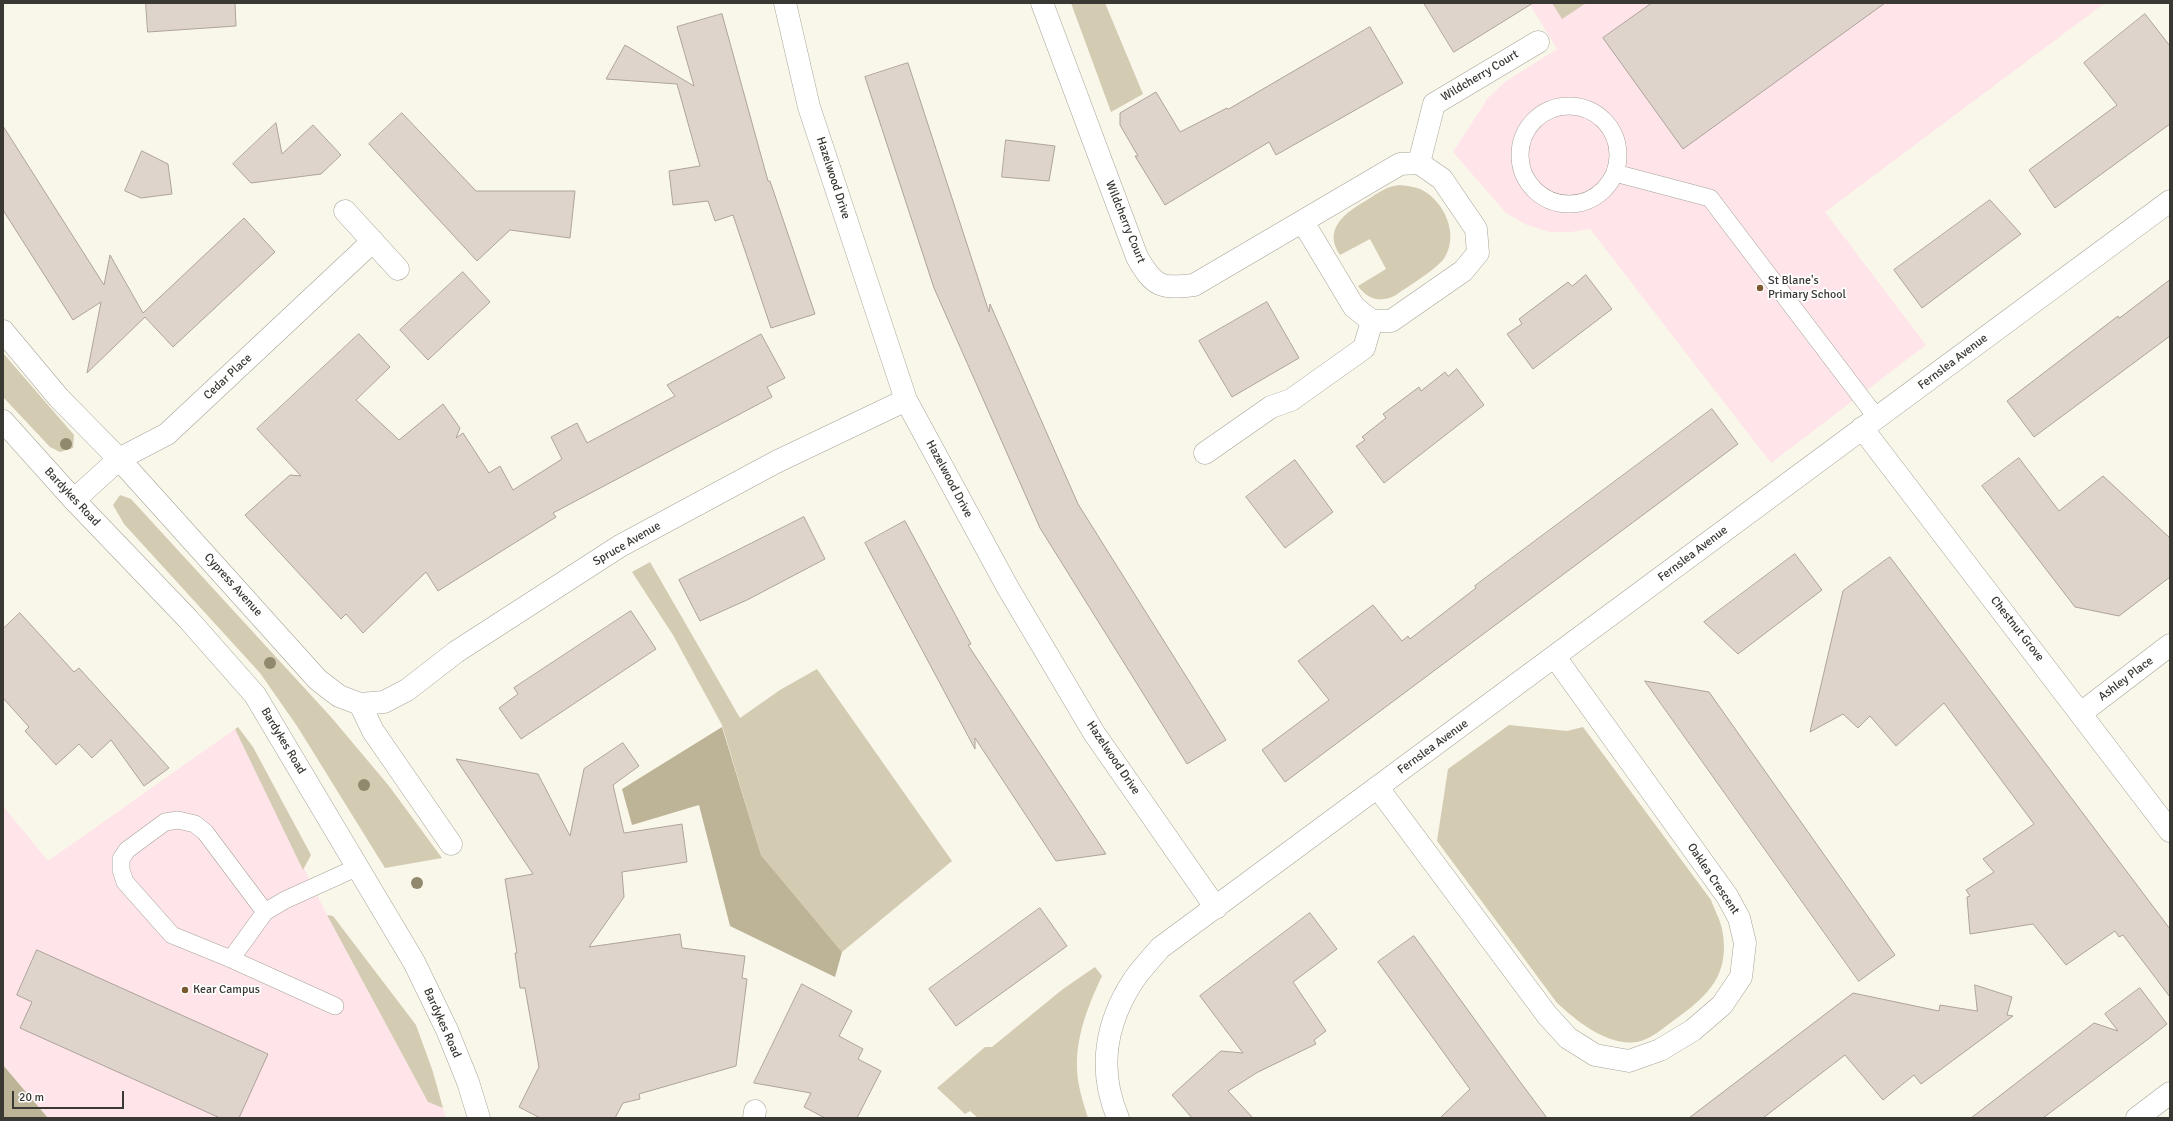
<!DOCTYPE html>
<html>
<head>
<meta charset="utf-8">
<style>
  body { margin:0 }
  #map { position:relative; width:2173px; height:1121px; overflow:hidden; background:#f9f6ea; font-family:Signika,sans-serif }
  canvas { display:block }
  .frame { position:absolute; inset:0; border:4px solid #3a3833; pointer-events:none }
  .scale { position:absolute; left:12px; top:1091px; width:112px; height:18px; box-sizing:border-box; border:2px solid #3a3833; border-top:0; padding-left:5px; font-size:12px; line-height:14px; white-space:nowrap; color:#3a3833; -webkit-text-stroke:3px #fff; paint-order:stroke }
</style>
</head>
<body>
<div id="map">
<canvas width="2173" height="1121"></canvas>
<div class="frame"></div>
<div class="scale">20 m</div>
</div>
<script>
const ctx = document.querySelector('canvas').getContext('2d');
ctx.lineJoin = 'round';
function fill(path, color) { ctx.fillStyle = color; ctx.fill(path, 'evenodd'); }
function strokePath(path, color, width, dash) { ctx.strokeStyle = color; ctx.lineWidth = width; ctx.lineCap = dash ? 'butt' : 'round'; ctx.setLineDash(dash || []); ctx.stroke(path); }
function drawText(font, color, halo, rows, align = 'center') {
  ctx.font = font + ' Signika,sans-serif'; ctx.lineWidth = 3.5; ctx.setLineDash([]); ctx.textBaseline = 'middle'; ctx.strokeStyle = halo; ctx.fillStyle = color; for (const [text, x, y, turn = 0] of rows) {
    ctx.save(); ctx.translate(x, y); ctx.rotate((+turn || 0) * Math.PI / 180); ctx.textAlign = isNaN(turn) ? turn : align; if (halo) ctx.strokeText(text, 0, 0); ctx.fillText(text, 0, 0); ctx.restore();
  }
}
fill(new Path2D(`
  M 1529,3 L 2105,3 L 1825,212 L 1926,345 L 1771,463 L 1590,229 L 1571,232 L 1550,232 L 1527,225 L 1506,213 L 1453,152 L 1488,98 L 1505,82 L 1557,49 Z
  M 235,729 L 327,915 L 428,1102 L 443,1108 L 446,1118 L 48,1118 L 3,1065 L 3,806 L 48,861 Z`), '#ffe4e9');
fill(new Path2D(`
  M 1071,3 L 1105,3 L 1143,94 L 1111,112 Z
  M 1552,3 L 1586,3 L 1562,19 Z
  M 1400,185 C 1409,186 1419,187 1427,193 C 1447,207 1459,238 1443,260 C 1432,272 1410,285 1396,295 C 1381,303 1368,300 1358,286 L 1386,269 L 1370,239 L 1340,255 C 1322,229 1346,212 1367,200 C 1378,193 1387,186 1400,185 Z
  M 3,353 L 74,435 L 73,448 L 60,452 L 50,447 L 3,397 Z
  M 120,495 L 131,499 L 331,717 L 389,786 L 442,858 L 385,868 L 297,726 L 260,673 L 124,524 L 113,505 Z
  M 650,562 L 740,718 L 780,690 L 817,669 L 952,861 L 842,952 L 761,855 L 722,725 L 673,635 L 632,572 Z
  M 1509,725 L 1567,731 L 1583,727 L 1711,900 C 1714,909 1720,919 1722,929 C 1731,975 1708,996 1673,1021 C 1663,1028 1650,1040 1637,1042 C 1607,1046 1578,1022 1557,1003 L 1437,841 L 1448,769 Z
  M 238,727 L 253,747 L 311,855 L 303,870 L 235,729 Z
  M 327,915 L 333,916 L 416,1025 L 433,1072 L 443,1108 L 428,1102 Z
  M 1095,967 L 1102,976 C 1089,1003 1076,1036 1077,1067 C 1077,1084 1083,1102 1088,1118 L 978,1118 L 970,1111 L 965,1114 L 937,1088 L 985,1047 L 992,1047 L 1063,989 Z`), '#d3cbb2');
fill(new Path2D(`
  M 722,727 L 761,855 L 842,952 L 835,977 L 730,926 L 699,805 L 632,825 L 622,789 Z
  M 3,1065 L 48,1118 L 3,1118 Z`), '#bdb497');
const building = new Path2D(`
  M 146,3 L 235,3 L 236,26 L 148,32 Z
  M 1424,3 L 1533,3 L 1454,52 Z
  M 1652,3 L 1885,3 L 1683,149 L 1603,38 Z
  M 722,14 L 768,181 L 770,181 L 815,314 L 771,328 L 733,215 L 715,221 L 708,201 L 673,205 L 669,171 L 700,166 L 677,84 L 606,79 L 625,45 L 694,86 L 677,27 Z
  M 2145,14 L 2170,46 L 2170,124 L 2055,208 L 2029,170 L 2117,105 L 2084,63 Z
  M 1370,27 L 1403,83 L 1276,155 L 1269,142 L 1165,205 L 1135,156 L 1138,156 L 1120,125 L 1120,113 L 1156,92 L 1180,132 L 1227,108 L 1228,109 Z
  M 908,63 L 989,312 L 990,304 L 1078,504 L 1226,740 L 1187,764 L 1040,528 L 934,288 L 865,77 Z
  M 402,113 L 476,191 L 575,191 L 570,238 L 510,230 L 477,261 L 369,144 Z
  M 276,123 L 282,154 L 313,125 L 341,155 L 321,174 L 251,183 L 233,164 Z
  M 3,126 L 104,285 L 110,255 L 143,313 L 244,218 L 275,252 L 173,347 L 145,317 L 87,373 L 101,302 L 73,320 L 3,210 Z
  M 1006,140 L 1055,146 L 1049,181 L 1002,177 Z
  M 142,151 L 168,164 L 172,194 L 141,198 L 125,191 Z
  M 1990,200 L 2021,234 L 1922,308 L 1894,270 Z
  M 463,272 L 490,302 L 428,360 L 400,330 Z
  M 1586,275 L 1612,309 L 1533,369 L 1507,334 L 1522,324 L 1519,319 L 1568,282 L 1572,286 Z
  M 2170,280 L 2170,336 L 2034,437 L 2007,401 L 2118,316 L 2119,318 Z
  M 1267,302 L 1299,358 L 1232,397 L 1199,341 Z
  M 359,334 L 390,367 L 356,400 L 399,440 L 443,404 L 460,428 L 456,438 L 463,433 L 489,473 L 500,466 L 513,490 L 562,459 L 551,437 L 577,423 L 587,443 L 675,396 L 667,385 L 761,334 L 785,378 L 767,387 L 772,397 L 553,513 L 556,517 L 438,591 L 426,572 L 363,633 L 346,614 L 341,619 L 245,515 L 290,475 L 301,476 L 257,429 Z
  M 1457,369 L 1484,405 L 1384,483 L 1356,446 L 1365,440 L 1362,437 L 1386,418 L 1383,414 L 1419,387 L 1421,391 L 1445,372 L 1448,376 Z
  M 1712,409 L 1738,444 L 1285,782 L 1262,750 L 1329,700 L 1298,661 L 1373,605 L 1402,641 L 1408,636 L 1410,639 L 1476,588 L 1475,586 Z
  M 2019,458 L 2059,511 L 2103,476 L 2170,538 L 2170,577 L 2119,616 L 2075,607 L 1982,486 Z
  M 1295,460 L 1333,512 L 1285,548 L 1246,497 Z
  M 804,517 L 825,559 L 747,600 L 700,621 L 679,580 Z
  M 905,521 L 971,644 L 968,645 L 1106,854 L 1056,861 L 975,738 L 975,749 L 865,543 Z
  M 1795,554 L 1822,590 L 1738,654 L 1704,622 Z
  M 1890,557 L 2170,929 L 2170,997 L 2123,935 L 2119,937 L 2115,931 L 2066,965 L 2033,924 L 1970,934 L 1967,897 L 1970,896 L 1966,890 L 1994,872 L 1983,859 L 2034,824 L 1944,703 L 1896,746 L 1870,716 L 1858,728 L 1843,714 L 1810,732 L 1843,591 Z
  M 631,611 L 656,649 L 521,739 L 499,708 L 518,694 L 514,688 Z
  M 20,613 L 74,672 L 79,668 L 169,768 L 144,786 L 111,740 L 92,758 L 79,744 L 56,765 L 25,731 L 29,727 L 3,698 L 3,629 Z
  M 1645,681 L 1709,692 L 1895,955 L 1859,981 Z
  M 623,743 L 639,766 L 613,785 L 624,833 L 682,824 L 687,862 L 622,872 L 624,897 L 589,947 L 680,934 L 682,948 L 745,956 L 742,978 L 747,979 L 736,1066 L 639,1094 L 640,1099 L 623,1103 L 615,1118 L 540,1118 L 519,1107 L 539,1067 L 525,988 L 520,988 L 515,953 L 517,953 L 505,879 L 533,874 L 456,759 L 538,774 L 570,836 L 584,769 Z
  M 1040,908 L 1067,946 L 956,1026 L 929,989 Z
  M 1310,913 L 1337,949 L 1293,982 L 1326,1031 L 1314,1040 L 1316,1044 L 1258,1072 L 1228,1091 L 1253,1118 L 1192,1118 L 1172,1095 L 1221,1051 L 1243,1053 L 1200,996 Z
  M 1414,936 L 1515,1075 L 1547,1118 L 1440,1118 L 1470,1089 L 1378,962 Z
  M 37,950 L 268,1054 L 239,1118 L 220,1118 L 20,1028 L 32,1002 L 17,995 Z
  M 802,984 L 852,1011 L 839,1036 L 863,1049 L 858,1059 L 881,1071 L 857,1118 L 825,1118 L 804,1107 L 811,1093 L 754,1083 Z
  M 1975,985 L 2012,997 L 2007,1015 L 2013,1016 L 1921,1084 L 1914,1075 L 1883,1100 L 1845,1055 L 1763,1118 L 1689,1118 L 1853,993 L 1939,1011 L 1940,1005 L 1977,1011 Z
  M 2140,988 L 2167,1024 L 2147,1040 L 2043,1118 L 1971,1118 L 2094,1023 L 2118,1031 L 2105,1014 Z`);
fill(building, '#dfd4cc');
strokePath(building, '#ada39b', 1);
const service = new Path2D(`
  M1520 155a49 49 0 1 1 98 0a49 49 0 1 1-98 0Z
  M 1615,173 L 1710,198 L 1877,418
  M 265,912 L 205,832 L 195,824 L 178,820 L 165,822 L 127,850 L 121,859 L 121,870 L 125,882 L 172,935 L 231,959 L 335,1006
  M 231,959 L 265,912 L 285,900 L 358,867`);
const minor = new Path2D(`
  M 785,3 L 809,107 L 906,400 L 1008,588 L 1094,733 L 1216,908
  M 1042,3 L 1137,257 C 1154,287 1161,289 1194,285 L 1400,164 L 1419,163 L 1442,179 L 1476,229 L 1478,253 L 1463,271 L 1391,321 L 1372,321 L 1354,307 L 1303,222
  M 1419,163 L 1434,104 L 1538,42
  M 345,211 L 398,269
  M 3,331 L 59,398 L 119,459 L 318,680 L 339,696 L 360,704 L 373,731 L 451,844
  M 1862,428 L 2170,831
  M 1205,453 L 1271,407 L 1291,400 L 1364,348 L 1372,321
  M 74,500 L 119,459 L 167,434 L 373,241
  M 360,704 L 384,702 L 407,690 L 456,652 L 620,546 L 776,462 L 906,400
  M 2081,713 L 2170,645
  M 1378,788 L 1547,1015 L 1568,1038 L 1595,1055 L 1629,1061 L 1660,1050 L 1693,1030 L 1722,1005 L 1741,977 L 1745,943 L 1739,918 L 1727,896 L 1555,657
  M 754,1118 L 755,1111
  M 1118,1118 C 1098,1071 1105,1024 1133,981 C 1140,970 1151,959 1160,948 L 2170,201
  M 2137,1118 L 2170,1093`);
const secondary = new Path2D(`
  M 3,421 L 74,500 L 188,619 L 255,695 L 414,962 L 447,1030 L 468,1082 L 479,1118`);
strokePath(service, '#a5a297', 18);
strokePath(minor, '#a5a297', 23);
strokePath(secondary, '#a5a297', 23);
strokePath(service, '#fff', 17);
strokePath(minor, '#fff', 22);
strokePath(secondary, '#fff', 22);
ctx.fillStyle = '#90896e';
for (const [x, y] of [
  [66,444],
  [270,663],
  [364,785],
  [417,883]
]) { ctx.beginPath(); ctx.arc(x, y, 6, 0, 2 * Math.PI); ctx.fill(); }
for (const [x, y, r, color] of [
  [1760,288,4,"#795a2f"],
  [185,990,4,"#795a2f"]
]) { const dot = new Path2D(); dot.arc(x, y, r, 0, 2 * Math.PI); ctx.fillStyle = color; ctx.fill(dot); strokePath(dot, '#fff', 1.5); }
drawText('12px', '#3a3833', '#fff', [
  ["Wildcherry Court",1480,76,-31],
  ["Hazelwood Drive",833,178,72],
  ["Wildcherry Court",1125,222,68],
  ["Fernslea Avenue",1953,362,-37],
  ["Cedar Place",228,377,-43],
  ["Hazelwood Drive",949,479,62],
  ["Bardykes Road",72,497,47],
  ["Spruce Avenue",627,544,-30],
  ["Fernslea Avenue",1693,554,-37],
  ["Cypress Avenue",233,585,48],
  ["Chestnut Grove",2017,629,52],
  ["Ashley Place",2126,679,-37],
  ["Bardykes Road",283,741,59],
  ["Fernslea Avenue",1433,747,-36],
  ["Hazelwood Drive",1113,758,56],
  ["Oaklea Crescent",1713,879,56],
  ["Bardykes Road",442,1023,66]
]);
drawText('12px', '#3a3833', '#fff', [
  ["St Blane's",1768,281],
  ["Primary School",1768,295],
  ["Kear Campus",193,990]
], 'left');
</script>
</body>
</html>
